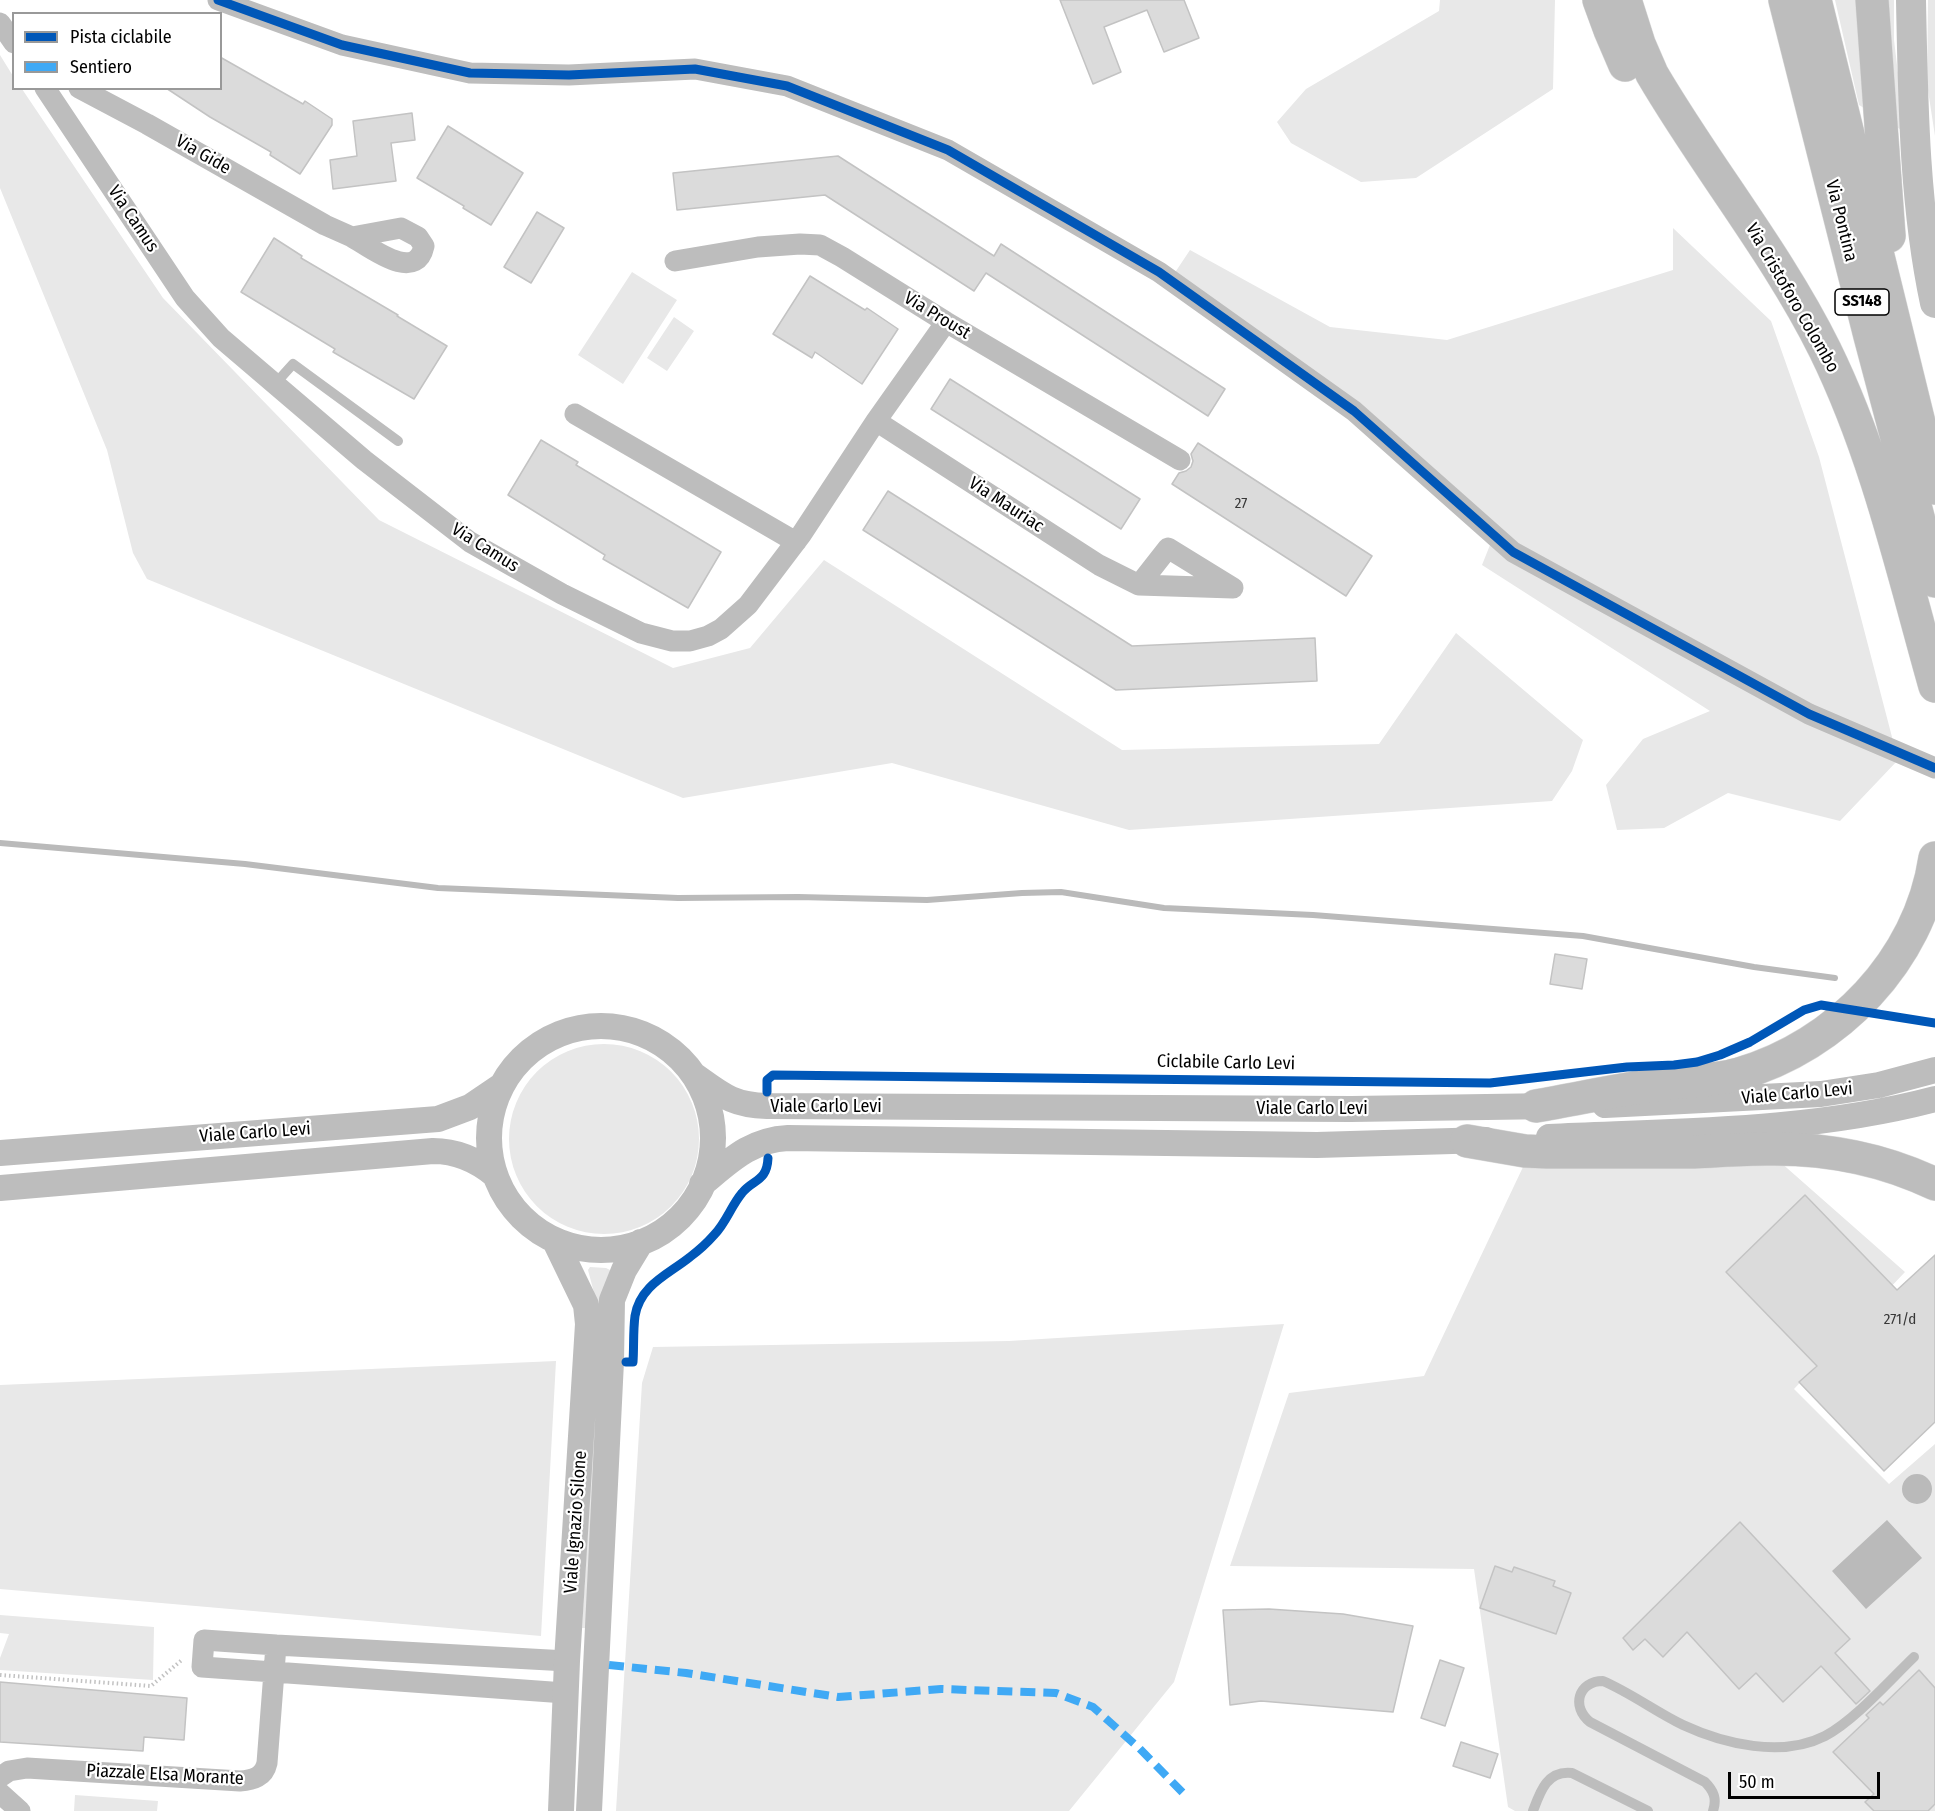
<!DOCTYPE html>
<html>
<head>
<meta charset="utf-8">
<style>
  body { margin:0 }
  #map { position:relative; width:1935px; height:1811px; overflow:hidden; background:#fff; font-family:"Fira Sans Condensed",sans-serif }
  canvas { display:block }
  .legend { position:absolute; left:12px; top:12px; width:210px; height:78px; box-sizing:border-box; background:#fff; border:2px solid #999; margin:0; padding:8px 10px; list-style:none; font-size:18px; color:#000 }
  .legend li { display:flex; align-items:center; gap:12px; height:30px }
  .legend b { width:30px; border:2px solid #999 }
  .scale { position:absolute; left:1728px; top:1772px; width:152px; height:27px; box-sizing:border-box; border:3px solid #000; border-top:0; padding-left:8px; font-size:18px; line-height:21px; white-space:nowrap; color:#000; -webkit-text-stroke:4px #fff; paint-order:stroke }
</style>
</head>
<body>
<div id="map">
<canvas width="1935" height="1811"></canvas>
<ul class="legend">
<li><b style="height:8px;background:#0057b8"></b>Pista ciclabile</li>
<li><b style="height:8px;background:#3fa9f5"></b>Sentiero</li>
</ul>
<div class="scale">50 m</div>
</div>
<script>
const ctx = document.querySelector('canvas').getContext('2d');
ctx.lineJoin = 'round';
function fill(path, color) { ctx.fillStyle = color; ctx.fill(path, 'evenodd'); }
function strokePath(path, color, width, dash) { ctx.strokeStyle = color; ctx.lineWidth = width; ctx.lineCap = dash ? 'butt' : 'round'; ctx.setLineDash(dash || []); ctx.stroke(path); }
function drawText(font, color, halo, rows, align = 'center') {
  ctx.font = font + ' "Fira Sans Condensed",sans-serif'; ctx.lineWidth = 4.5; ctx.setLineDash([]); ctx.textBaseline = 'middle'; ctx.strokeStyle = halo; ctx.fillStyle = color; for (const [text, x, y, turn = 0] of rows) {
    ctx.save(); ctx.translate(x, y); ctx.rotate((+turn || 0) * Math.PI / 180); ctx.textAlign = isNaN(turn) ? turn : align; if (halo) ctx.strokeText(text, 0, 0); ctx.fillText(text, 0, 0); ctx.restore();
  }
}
fill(new Path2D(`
  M 1440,0 L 1555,0 L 1553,89 L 1416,178 L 1361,182 L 1291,143 L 1277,122 L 1306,89 L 1439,11 Z
  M 1835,0 L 1894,0 L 1894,40 L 1905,132 L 1859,105 Z
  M 1928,0 L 1935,0 L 1935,136 L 1927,84 Z
  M 0,55 L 13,76 L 14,88 L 22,89 L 163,298 L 379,520 L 673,668 L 750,648 L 824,560 L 1122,750 L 1379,744 L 1456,633 L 1583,740 L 1572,771 L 1552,801 L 1129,830 L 892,763 L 683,798 L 147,579 L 133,553 L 107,450 L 0,188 Z
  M 1673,228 L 1771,321 L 1819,457 L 1898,760 L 1840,821 L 1728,793 L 1664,828 L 1617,830 L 1606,785 L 1643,739 L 1710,711 L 1482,565 L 1494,535 L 1396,449 L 1170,280 L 1190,250 L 1330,327 L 1447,340 L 1673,270 Z
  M 632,272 L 677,300 L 623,384 L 578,355 Z
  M 674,317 L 694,331 L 667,371 L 647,358 Z
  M509 1139a95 95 0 1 1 190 0a95 95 0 1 1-190 0Z
  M 1779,1161 L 1905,1272 L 1794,1389 L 1889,1484 L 1935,1444 L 1935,1811 L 1515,1811 L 1508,1807 L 1474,1569 L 1230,1566 L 1289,1393 L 1424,1376 L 1523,1167 Z
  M 590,1267 L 606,1268 L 612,1271 L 602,1355 L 597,1304 L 588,1270 Z
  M 1284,1324 L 1174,1682 L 1069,1811 L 616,1811 L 642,1383 L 653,1347 L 1009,1341 Z
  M 556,1361 L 541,1636 L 0,1589 L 0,1385 Z
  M 597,1366 L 602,1367 L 587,1628 L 582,1628 Z
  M 0,1615 L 154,1627 L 153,1680 L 0,1670 L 0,1658 L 9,1634 L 0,1633 Z
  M 75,1795 L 158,1801 L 157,1811 L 74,1811 Z`), '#e8e8e8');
fill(new Path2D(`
  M1902 1489a15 15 0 1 1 30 0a15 15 0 1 1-30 0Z
  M 1887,1520 L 1922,1558 L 1866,1609 L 1832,1571 Z`), '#bababa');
strokePath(new Path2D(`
  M 0,843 L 245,864 L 438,888 L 678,898 L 798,897 L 927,900 L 1022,893 L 1061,892 L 1164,908 L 1313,915 L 1583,936 L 1754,967 L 1835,978`), '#bababa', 6);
const building = new Path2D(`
  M 1060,0 L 1184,0 L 1199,38 L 1164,52 L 1147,10 L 1104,27 L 1121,72 L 1093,84 Z
  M 220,57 L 303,104 L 305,101 L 332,119 L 332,125 L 300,174 L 270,155 L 271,152 L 210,117 L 166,88 L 220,88 Z
  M 412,113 L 415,140 L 391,143 L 396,181 L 333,189 L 330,160 L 357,156 L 353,121 Z
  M 448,126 L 523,173 L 491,225 L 463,208 L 464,206 L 417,178 Z
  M 838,156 L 994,256 L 1001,244 L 1225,389 L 1208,416 L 986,273 L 974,291 L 825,195 L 677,210 L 673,173 Z
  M 537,212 L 564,228 L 531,283 L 504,267 Z
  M 274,238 L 302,256 L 301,258 L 398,315 L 397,316 L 447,346 L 414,399 L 333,352 L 335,349 L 241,292 Z
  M 810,276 L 865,310 L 867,308 L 898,329 L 862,384 L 815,352 L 812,358 L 773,334 Z
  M 950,379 L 1140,499 L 1121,529 L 931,409 Z
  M 541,440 L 578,462 L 576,465 L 721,552 L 688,608 L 603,559 L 605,555 L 508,495 Z
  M 1198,443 L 1372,556 L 1346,596 L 1172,484 L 1179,473 L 1186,471 L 1191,467 L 1193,461 L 1191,454 Z
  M 888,491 L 1132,646 L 1315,638 L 1317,681 L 1116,690 L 863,530 Z
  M 1555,954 L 1587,959 L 1582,989 L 1550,984 Z
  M 1805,1195 L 1897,1290 L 1935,1255 L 1935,1422 L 1884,1471 L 1799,1382 L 1817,1366 L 1726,1272 Z
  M 1740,1522 L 1850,1639 L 1835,1653 L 1870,1691 L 1856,1704 L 1821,1666 L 1783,1702 L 1756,1673 L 1739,1689 L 1687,1632 L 1663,1657 L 1645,1639 L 1633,1650 L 1623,1638 Z
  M 1495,1566 L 1512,1572 L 1514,1567 L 1555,1581 L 1553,1586 L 1571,1593 L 1556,1634 L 1480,1608 Z
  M 1269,1609 L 1343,1614 L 1413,1626 L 1393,1712 L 1261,1701 L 1230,1705 L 1223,1610 Z
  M 1440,1660 L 1464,1668 L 1445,1726 L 1421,1718 Z
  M 1919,1670 L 1935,1688 L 1935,1804 L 1928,1811 L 1874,1811 L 1865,1802 L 1874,1794 L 1833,1752 L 1869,1718 L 1866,1715 L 1880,1702 L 1883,1705 Z
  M 0,1682 L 187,1698 L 184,1740 L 144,1737 L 143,1751 L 0,1742 Z
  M 1461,1742 L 1498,1754 L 1490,1778 L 1453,1766 Z`);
fill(building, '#dbdbdb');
strokePath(building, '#c3c3c3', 1.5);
const trunk = new Path2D(`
  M 1599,0 L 1610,30 L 1625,65
  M 1625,0 L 1639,44 L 1652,74 C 1707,168 1777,253 1825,350 C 1877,456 1903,573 1935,686
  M 1785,0 L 1870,336 L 1935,581
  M 1815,0 L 1935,488
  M 1872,0 L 1889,236
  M 1536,1106 C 1578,1099 1620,1089 1662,1084 C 1688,1081 1714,1081 1739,1074 C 1837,1046 1920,960 1935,858
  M 1467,1141 L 1525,1151 L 1547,1152 C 1596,1152 1645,1152 1694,1152 C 1718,1151 1742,1149 1767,1149 C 1824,1148 1883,1159 1935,1184`);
strokePath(trunk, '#dbdbdb', 34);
strokePath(new Path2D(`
  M 0,1675 L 151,1686 L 183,1659`), '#c2c2c2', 4, [1.5, 3]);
strokePath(new Path2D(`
  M 275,384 L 293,364 L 398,441
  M 1533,1811 C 1540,1792 1547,1770 1572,1773 L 1648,1811
  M 1713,1811 C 1717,1799 1714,1791 1705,1782 L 1590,1722 C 1571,1707 1578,1681 1603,1681 C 1631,1693 1656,1712 1683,1725 C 1724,1744 1782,1758 1825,1736 C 1855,1720 1889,1681 1914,1657`), '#bdbdbd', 10);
strokePath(new Path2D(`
  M 218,0 L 342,45 L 470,73 L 569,75 L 695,69 L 787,86 L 948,150 L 1159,272 L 1354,411 L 1513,552 L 1809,714 L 1935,768
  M 0,23 L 14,43
  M 45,88 L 185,298 L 221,338 L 364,460 L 470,542 L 562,594 L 641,633 L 672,641 L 690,641 L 708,636 L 721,629 L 748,605 L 801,535 L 876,421 L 946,322
  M 79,88 L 147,124 L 325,225 L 352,237 L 401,228 L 418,237 L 424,246 C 416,284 370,247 352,237
  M 675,261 L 758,247 L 800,244 L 820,245 L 842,257 L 946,322 L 1180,460
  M 575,414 L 796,542
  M 876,421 L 1099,565 L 1139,585 L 1233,588 L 1168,548 L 1139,585
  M 565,1693 L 274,1672 L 276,1645 L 567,1661
  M 0,1777 L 9,1771 L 27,1768 L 240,1781 C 253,1780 264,1777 267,1763 L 274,1672 L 202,1667 L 204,1640 L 276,1645
  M 0,1793 L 20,1811`), '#bdbdbd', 21);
strokePath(new Path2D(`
  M489 1138a112 112 0 1 1 224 0a112 112 0 1 1-224 0Z
  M 694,1075 C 722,1095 732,1105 767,1106 L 1351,1109 L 1554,1106
  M 1605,1105 L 1821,1094 L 1879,1085 L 1935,1070
  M 1549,1137 C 1678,1131 1810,1132 1935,1099
  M 0,1153 L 438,1119 L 470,1107 L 501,1086
  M 702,1184 C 730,1161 750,1140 788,1138 L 1317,1145 L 1486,1140
  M 0,1188 L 433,1151 C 456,1151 477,1160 495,1175
  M 555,1241 L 586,1305 L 588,1324 L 567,1661 L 561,1811
  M 589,1811 L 611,1361 L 612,1300 L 624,1270 L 641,1242`), '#bdbdbd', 26);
strokePath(new Path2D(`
  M 1911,0 C 1913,101 1914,204 1935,303`), '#bfbfbf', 30);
strokePath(trunk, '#bdbdbd', 33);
strokePath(new Path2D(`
  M 609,1665 L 686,1673 L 838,1697 L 941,1689 L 1056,1693 L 1093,1707 L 1139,1748 L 1184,1794`), '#3fa9f5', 8, [15, 8]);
strokePath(new Path2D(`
  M 218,0 L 342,45 L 470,73 L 569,75 L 695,69 L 787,86 L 948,150 L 1159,272 L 1354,411 L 1513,552 L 1809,714 L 1935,768
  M 767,1092 L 767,1080 L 773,1075 L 1490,1083 L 1627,1067 L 1674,1065 L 1697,1062 L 1720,1055 L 1750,1042 L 1804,1010 L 1821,1005 L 1935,1023
  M 626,1362 L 633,1362 C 634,1347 633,1331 635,1316 C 640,1285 669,1274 690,1257 C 698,1251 707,1243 714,1235 C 726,1223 731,1206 742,1193 C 753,1179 767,1182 768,1158`), '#0057b8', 9);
drawText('15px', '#373737', null, [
  ["27",1241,504],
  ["271/d",1900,1320]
]);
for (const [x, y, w] of [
  [1862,302,54]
]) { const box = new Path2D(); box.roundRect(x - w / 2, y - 13, w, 26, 4.5); ctx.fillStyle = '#fff'; ctx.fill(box); strokePath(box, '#000', 1.5); }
drawText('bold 16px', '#000', null, [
  ["SS148",1862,302]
]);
drawText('18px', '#000', '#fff', [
  ["Via Gide",203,155,30],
  ["Via Camus",133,219,56],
  ["Via Pontina",1841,221,76],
  ["Via Cristoforo Colombo",1792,298,60],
  ["Via Proust",937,316,31],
  ["Via Mauriac",1006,505,33],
  ["Via Camus",485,548,32],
  ["Ciclabile Carlo Levi",1226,1063,1],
  ["Viale Carlo Levi",1797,1094,-5],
  ["Viale Carlo Levi",826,1107],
  ["Viale Carlo Levi",1312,1109],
  ["Viale Carlo Levi",255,1133,-4],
  ["Viale Ignazio Silone",576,1522,-86],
  ["Piazzale Elsa Morante",165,1775,3]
]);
</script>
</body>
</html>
